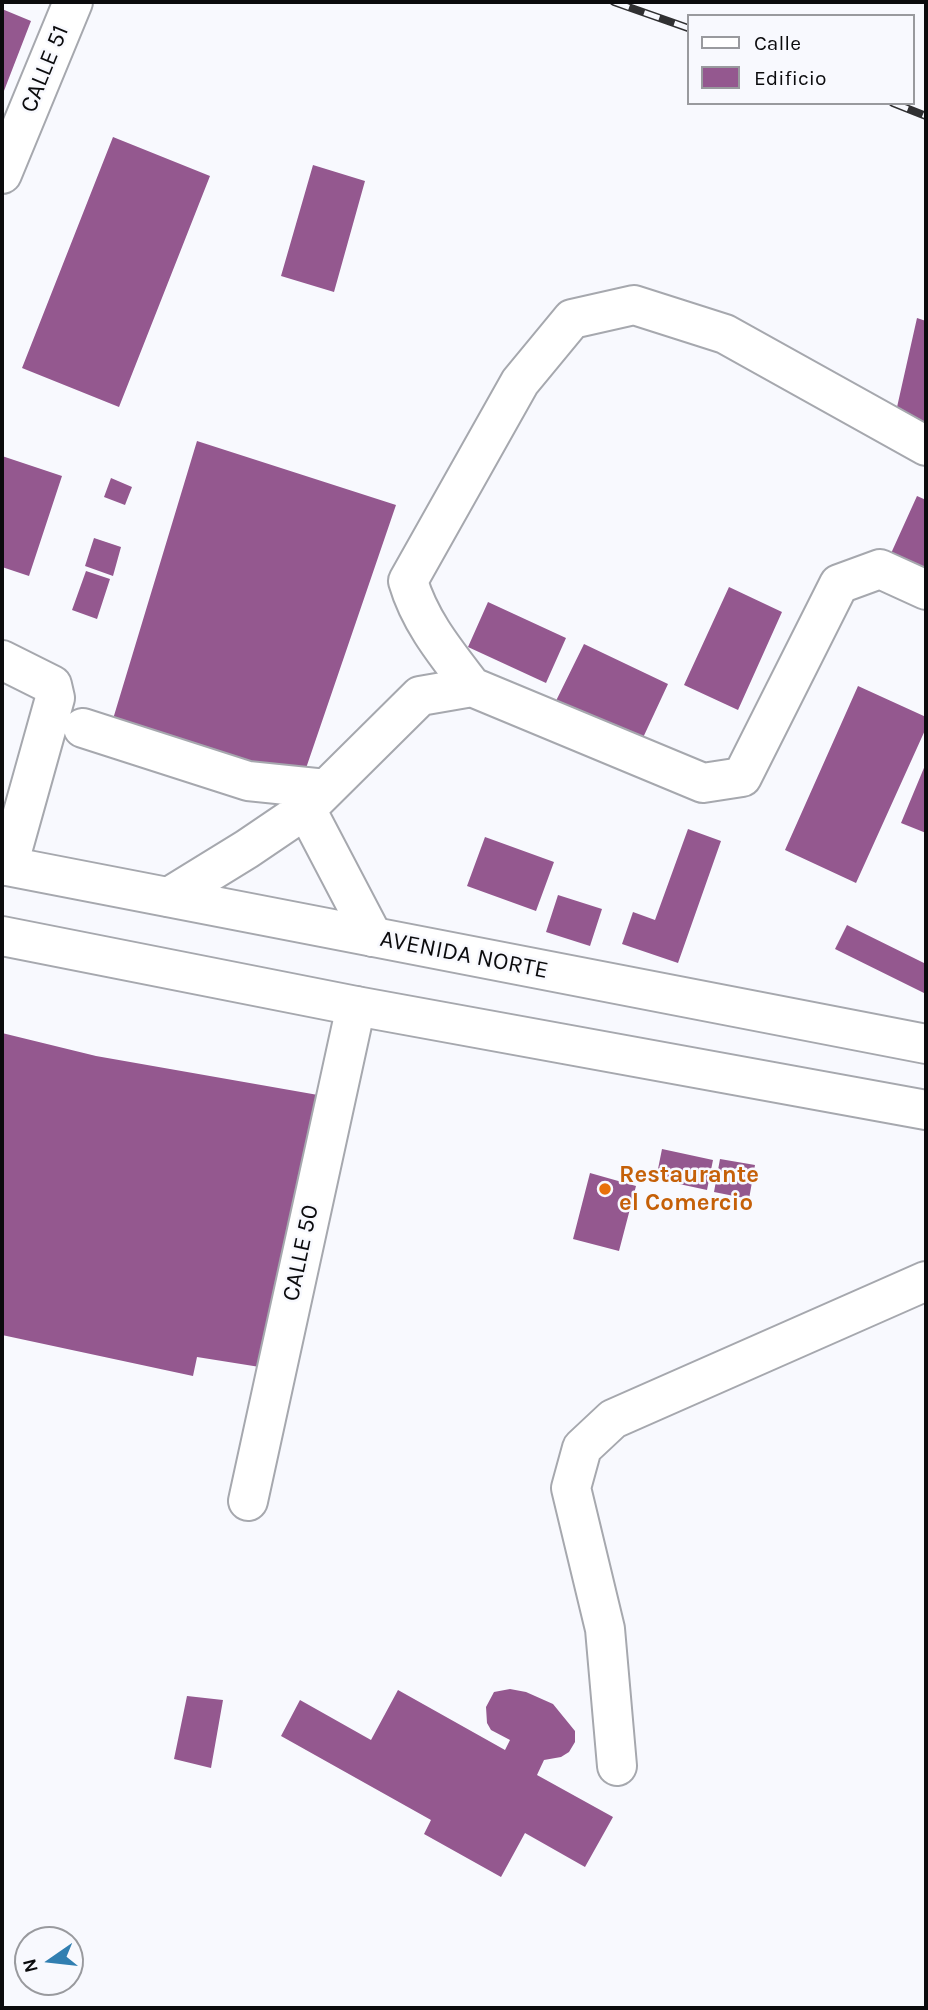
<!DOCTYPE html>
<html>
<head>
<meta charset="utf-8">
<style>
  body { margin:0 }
  #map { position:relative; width:928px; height:2010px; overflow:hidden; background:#f8f9fe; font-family:Karla,sans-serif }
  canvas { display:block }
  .frame { position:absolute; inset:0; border:4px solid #0b0b0d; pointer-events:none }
  .legend { position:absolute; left:687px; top:14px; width:228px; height:91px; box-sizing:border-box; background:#f8f9fe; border:2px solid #999a9e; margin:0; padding:9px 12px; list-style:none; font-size:21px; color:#0b0b0d }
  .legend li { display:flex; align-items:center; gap:14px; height:35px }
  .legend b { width:35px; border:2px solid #999a9e }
  .north { position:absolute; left:14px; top:1926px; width:70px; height:70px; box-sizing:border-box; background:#f8f9fe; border:2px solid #999a9e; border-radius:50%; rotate:256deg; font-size:19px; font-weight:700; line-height:28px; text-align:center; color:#0b0b0d }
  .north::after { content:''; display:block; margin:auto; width:24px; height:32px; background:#317fb1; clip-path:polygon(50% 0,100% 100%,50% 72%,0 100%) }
</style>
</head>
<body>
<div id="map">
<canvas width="928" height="2010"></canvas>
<div class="frame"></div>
<ul class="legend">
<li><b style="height:9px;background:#fff"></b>Calle</li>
<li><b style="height:19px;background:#94588f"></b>Edificio</li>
</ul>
<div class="north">N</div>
</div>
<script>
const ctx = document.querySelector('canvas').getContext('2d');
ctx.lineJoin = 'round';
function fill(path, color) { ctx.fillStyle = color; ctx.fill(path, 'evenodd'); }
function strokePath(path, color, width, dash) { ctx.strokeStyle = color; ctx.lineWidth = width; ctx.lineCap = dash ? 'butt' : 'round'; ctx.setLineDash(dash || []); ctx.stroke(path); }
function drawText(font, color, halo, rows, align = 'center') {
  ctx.font = font + ' Karla,sans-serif'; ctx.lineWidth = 5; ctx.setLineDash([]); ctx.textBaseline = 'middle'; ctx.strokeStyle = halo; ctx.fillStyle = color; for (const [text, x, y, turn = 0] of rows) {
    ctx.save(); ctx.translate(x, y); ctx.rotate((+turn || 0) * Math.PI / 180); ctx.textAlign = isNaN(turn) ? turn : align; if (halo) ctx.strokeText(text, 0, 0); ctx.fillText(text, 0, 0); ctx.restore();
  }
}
fill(new Path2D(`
  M 2,9 L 31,21 L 2,96 Z
  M 113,137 L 210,176 L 119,407 L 22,368 Z
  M 313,165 L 365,181 L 334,292 L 281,276 Z
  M 917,318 L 926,321 L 926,433 L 893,425 Z
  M 197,441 L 396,505 L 303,777 L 113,719 Z
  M 2,456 L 62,476 L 29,576 L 2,567 Z
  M 111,478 L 132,487 L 125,505 L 104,497 Z
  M 917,496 L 926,500 L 926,578 L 888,560 Z
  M 94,538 L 121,547 L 113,576 L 85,566 Z
  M 86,571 L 110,579 L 97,619 L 72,610 Z
  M 729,587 L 782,612 L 738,710 L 684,685 Z
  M 488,602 L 566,638 L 546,683 L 468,647 Z
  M 584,644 L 668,684 L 641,742 L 550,713 Z
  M 858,686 L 926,717 L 926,728 L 856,883 L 785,850 Z
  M 926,763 L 926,833 L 901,823 Z
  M 688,829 L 721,841 L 678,963 L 622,944 L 633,912 L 655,920 Z
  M 485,837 L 554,862 L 536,911 L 467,886 Z
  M 558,895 L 602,909 L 590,946 L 546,932 Z
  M 847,925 L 926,964 L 926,994 L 835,949 Z
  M 2,1033 L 96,1056 L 318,1095 L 266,1368 L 197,1357 L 193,1376 L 2,1335 Z
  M 662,1149 L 713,1160 L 707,1190 L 656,1179 Z
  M 720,1159 L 755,1165 L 749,1199 L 714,1192 Z
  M 590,1173 L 636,1186 L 619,1251 L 573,1239 Z
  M 510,1689 L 526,1692 L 553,1704 L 575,1731 L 575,1742 L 569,1752 L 561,1757 L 544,1760 L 537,1775 L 613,1817 L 585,1867 L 525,1833 L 501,1877 L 424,1834 L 431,1820 L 281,1736 L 300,1700 L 371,1740 L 398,1690 L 505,1750 L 510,1740 L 491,1730 L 487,1723 L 486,1707 L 494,1692 Z
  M 187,1696 L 223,1700 L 211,1768 L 174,1759 Z`), '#94588f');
const minor = new Path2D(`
  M 2,174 L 73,2
  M 2,660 L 52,685 L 55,698 L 8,866
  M 472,687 C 446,653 420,622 408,581 L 520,382 L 572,319 L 634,305 L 725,334 L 926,446
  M 83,728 L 248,781 L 326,789
  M 306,809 L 373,937
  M 169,897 L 247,849 L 306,809 L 420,696 L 472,687 L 703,783 L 742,777 L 839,584 L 880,569 L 926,590
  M 248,1501 L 356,1006
  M 617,1766 L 605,1629 L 571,1488 L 582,1448 L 613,1419 L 926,1281`);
const major = new Path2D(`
  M 2,865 L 926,1044
  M 2,936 L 356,1006 L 926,1110`);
strokePath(minor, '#a6a8ae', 42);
strokePath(major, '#a6a8ae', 42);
strokePath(minor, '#fff', 38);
strokePath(major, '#fff', 38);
const rail = new Path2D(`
  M 614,2 L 688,28
  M 893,103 L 926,116`);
strokePath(rail, '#303032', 8);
strokePath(rail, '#f8f9fe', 5, [16]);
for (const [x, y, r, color] of [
  [605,1189,7,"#e8710a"]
]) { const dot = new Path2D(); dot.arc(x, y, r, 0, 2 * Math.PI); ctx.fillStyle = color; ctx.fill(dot); strokePath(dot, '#f8f9fe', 2.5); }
drawText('24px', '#0b0b0d', '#f8f9fe', [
  ["CALLE 51",45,69,-68],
  ["AVENIDA NORTE",464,955,11],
  ["CALLE 50",301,1253,-78]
]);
drawText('bold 24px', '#c56008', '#f8f9fe', [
  ["Restaurante",619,1175],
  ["el Comercio",619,1203]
], 'left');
</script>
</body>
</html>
